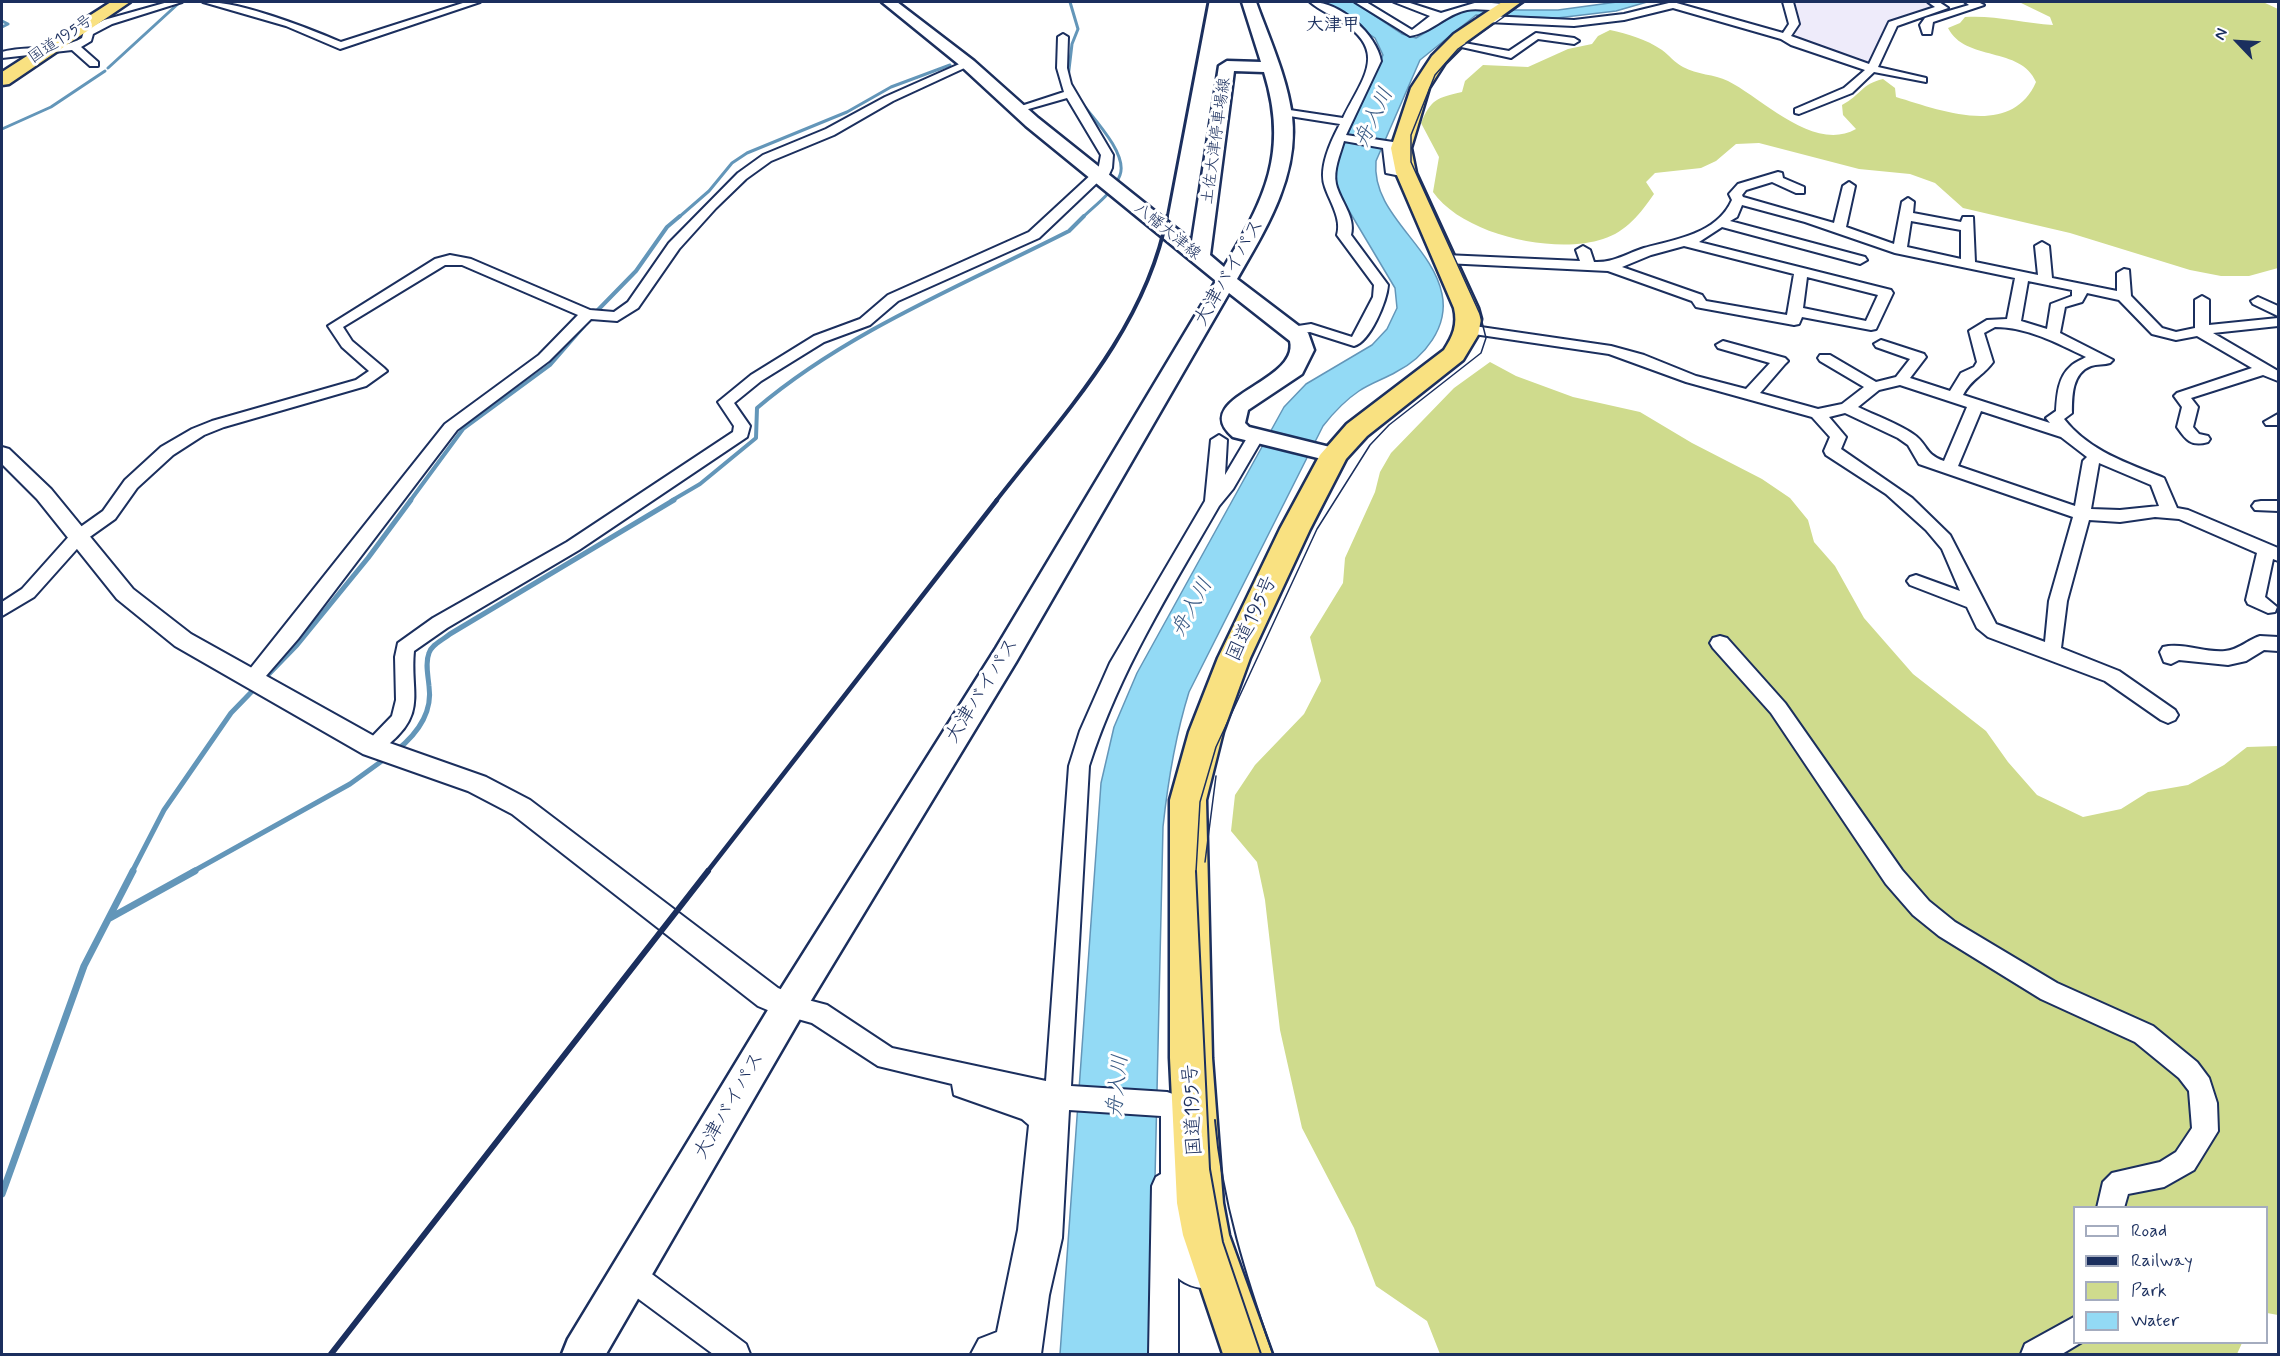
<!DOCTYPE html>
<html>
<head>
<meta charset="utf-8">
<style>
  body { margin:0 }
  #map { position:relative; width:2280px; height:1356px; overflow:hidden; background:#fff; font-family:Mynerve,sans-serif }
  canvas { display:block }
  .frame { position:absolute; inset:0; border:3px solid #1b2f5e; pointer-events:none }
  .legend { position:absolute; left:2073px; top:1206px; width:195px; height:138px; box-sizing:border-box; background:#fff; border:2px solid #a4acbf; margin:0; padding:8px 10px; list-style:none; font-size:18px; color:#1b2f5e }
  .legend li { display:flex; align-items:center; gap:12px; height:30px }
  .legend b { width:30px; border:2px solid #a4acbf }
  .north { position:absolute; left:2208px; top:12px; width:60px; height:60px; -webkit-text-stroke:4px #fff; paint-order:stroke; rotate:295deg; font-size:16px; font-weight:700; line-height:24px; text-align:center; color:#1b2f5e }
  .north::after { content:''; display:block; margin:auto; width:21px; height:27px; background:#1b2f5e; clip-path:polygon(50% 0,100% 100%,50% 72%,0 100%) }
</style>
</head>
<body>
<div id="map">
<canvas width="2280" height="1356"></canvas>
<div class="frame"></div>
<ul class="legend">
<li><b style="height:8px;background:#fff"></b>Road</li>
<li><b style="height:8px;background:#1b2f5e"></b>Railway</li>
<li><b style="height:16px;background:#cfdb8d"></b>Park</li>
<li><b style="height:16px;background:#93daf5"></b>Water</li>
</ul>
<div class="north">N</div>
</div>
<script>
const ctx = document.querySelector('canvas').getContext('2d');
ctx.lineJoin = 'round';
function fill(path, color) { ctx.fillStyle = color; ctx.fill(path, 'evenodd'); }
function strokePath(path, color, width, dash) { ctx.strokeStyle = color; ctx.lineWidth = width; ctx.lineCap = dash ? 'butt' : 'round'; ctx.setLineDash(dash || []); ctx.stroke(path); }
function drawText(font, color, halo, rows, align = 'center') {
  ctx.font = font + ' Mynerve,"Klee One",sans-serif'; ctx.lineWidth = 6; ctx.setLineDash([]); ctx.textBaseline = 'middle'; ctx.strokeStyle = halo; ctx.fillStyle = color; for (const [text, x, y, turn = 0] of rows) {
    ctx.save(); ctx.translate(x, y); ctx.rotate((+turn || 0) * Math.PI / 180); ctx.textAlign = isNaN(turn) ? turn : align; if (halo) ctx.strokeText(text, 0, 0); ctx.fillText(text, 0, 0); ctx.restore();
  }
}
fill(new Path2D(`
  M 1795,2 L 1928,2 L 1937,7 L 1889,22 L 1870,65 L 1793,39 L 1799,26 Z`), '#eeebfa');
fill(new Path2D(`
  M 2019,2 L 2263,2 L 2278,9 L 2278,268 L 2249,276 L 2221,276 L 2190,270 L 2070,233 L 1963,208 L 1935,183 L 1910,174 L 1859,169 L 1759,143 L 1736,144 L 1716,161 L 1701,168 L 1655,173 L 1646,182 L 1654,194 C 1641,213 1626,232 1603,239 C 1555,255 1463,235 1433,192 L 1439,157 L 1421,123 C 1431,99 1437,98 1462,92 L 1465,81 L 1483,65 L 1528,67 L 1568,49 L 1592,44 L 1598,36 L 1610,30 C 1628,34 1646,39 1662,50 C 1669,55 1675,63 1683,67 C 1697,75 1714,74 1728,81 C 1762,98 1814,153 1856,129 L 1843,115 L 1842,105 C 1861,95 1861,84 1883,79 L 1895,88 L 1896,97 C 1940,110 2011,139 2036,82 C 2021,46 1965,62 1948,28 L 1960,23 L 1965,17 C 1994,15 2024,23 2053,25 L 2050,17 Z
  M 1490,362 L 1516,376 L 1573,397 L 1640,412 L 1692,443 L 1762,479 L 1790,498 L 1808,520 L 1814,542 L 1835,566 L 1864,618 L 1913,674 L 1986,731 L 2008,762 L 2037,795 L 2083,817 L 2121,809 L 2148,792 L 2188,785 L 2224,765 L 2247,747 L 2278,746 L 2278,1315 L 2267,1313 L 2266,1208 L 2074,1208 L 2074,1342 L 2242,1343 L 2237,1354 L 1440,1354 L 1427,1321 L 1376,1286 L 1354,1228 L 1302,1128 L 1280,1030 L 1265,900 L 1257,862 L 1231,831 L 1235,795 L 1255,765 L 1304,714 L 1321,681 L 1310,637 L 1343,583 L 1345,558 L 1375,492 L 1380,472 L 1391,453 L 1454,388 Z`), '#cfdb8d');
const water = new Path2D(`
  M 1322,2 L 1354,2 L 1402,34 L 1416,38 L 1463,10 L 1558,10 L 1617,2 L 1647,2 L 1616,11 L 1557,18 L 1476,15 L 1420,60 L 1376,161 C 1371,214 1432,244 1442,294 C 1449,327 1424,358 1396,372 C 1384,379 1371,383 1359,391 C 1344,401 1334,412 1323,426 L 1189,692 C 1175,737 1168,780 1163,827 L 1151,1354 L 1060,1354 L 1101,783 L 1114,727 L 1137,673 L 1284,407 L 1306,384 L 1372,345 L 1387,329 L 1397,308 L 1395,288 L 1339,194 L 1335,176 L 1338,156 L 1383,55 L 1375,38 Z`);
fill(water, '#93daf5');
strokePath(water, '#6396b9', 1.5);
strokePath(new Path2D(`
  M 2,21 L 8,24 L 2,27
  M 108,68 L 180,2
  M 1068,78 L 1072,44 L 1078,29 L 1070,2
  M 1081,102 C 1093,118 1128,154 1120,175 C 1114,192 1094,206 1082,218
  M 2,129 L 51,107 L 105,71
  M 678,218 L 709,191 L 732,163 L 747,153 L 847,112 L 891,87 L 950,65`), '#6396b9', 3);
strokePath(new Path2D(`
  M 594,314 L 636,271 L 667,227 L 680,216
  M 410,501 L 463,429 L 550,365 L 584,326
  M 671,501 L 700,484 L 756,438 L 757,408 C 846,332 965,284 1069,231 L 1084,216`), '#6396b9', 4);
strokePath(new Path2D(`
  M 396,751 C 416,735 433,713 429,686 C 428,675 425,663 429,653 C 432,644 443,640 450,634 L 674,500
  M 132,872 L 164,810 L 231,713 L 297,645 L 368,558 L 411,500
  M 192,872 L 350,784 L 386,758`), '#6396b9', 5);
strokePath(new Path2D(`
  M 110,918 L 195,871
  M 2,1194 L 84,966 L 133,871`), '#6396b9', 7);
const minor = new Path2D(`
  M 168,2 L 182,2 L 112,24 L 93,34 L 91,41 L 81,47 L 98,62 L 98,66 L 90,66 L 72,50 L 2,58 L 2,52 C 28,45 58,52 82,38 L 84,31 L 104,20 Z
  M 203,2 C 237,0 308,28 341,42 L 466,2 L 480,2 L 340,49 L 286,26 Z
  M 1310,2 C 1338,0 1377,34 1381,61 L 1346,135 L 1393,142 L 1396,167 L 1412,173 L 1406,177 L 1386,173 L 1383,148 L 1344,141 C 1340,155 1333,170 1336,184 C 1340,201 1356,217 1351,235 L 1388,285 C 1387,301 1370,342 1354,346 L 1310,332 L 1290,335 L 1283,331 L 1285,328 L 1311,324 L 1352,337 L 1373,297 L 1374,285 L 1337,235 C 1342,219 1330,202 1325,187 C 1318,168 1331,141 1340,124 L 1283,115 L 1277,112 L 1283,109 L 1343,118 C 1362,79 1389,52 1342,22 C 1332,15 1319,10 1310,2 Z
  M 1355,2 L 1366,2 L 1412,30 L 1430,16 L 1394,2 L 1407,2 L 1441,13 L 1478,2 L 1505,4 L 1510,7 C 1501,14 1480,7 1467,10 C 1446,14 1431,33 1410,36 Z
  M 1673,2 L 1783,33 L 1789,24 L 1783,2 L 1793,2 L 1799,24 L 1791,36 L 1869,64 L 1889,22 L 1935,7 L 1928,2 L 1939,2 L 1948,8 L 1897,26 L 1878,67 L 1926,78 L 1926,82 L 1874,72 L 1852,93 L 1799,114 L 1795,113 L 1795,109 L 1844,88 L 1865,70 L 1791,45 L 1781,39 L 1673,8 L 1624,20 L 1574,26 L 1487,22 L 1482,19 L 1487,16 L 1574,20 L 1624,14 Z
  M 1965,2 L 1978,2 L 1984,5 L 1933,22 L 1931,34 L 1923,34 L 1920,25 L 1925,18 L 1969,5 Z
  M 1536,33 L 1574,38 L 1579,41 L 1574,44 L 1538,39 L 1511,58 L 1448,44 L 1453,41 L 1509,51 Z
  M 1063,34 L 1068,37 L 1067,68 L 1071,84 L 1113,155 L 1112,168 L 1106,181 L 1099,181 L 1039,238 L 898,301 L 870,325 L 824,342 L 761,381 L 734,403 L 750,426 L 747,437 L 579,550 L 447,628 L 414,651 C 410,693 427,712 389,744 C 380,751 376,756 365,753 L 362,747 L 392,716 L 396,700 L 395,657 L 398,643 L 433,618 L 567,542 L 733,432 L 734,426 L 718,402 L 751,375 L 814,336 L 860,319 L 888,295 L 1029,232 L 1094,172 L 1098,171 L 1101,155 L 1067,98 L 1018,112 L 1012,109 L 1064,92 L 1057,68 L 1058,37 Z
  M 964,62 L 973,64 L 893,101 L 834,135 L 771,161 L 746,179 L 716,208 L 679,249 L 638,308 L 617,321 L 591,319 L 549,361 L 457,430 L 298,639 L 259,684 L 245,684 L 242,679 L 445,424 L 539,355 L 578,315 L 462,265 L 445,265 L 343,327 L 352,341 L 384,368 L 387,371 L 366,386 L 224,427 L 204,435 L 173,455 L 137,488 L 115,519 L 84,541 L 34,597 L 2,616 L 2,602 L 22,589 L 72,533 L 103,511 L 125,480 L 161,447 L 192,429 L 212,421 L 356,380 L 369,371 L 342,347 L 328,326 L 435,259 L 450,255 L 471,259 L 590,310 L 614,312 L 628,302 L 669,243 L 738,173 L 763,155 L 826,129 L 885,97 Z
  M 1778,172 L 1782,173 L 1783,178 L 1804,187 L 1804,193 L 1796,193 L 1772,182 L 1746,190 L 1742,195 L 1743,197 L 1834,223 L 1843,186 L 1849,182 L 1855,186 L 1846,227 L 1894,244 L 1902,202 L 1908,198 L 1914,202 L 1913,213 L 1961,222 L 1963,217 L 1973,217 L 1975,262 L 2038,275 L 2035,246 L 2042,242 L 2049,246 L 2052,278 L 2117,291 L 2117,273 L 2124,269 L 2129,270 L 2131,296 L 2162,328 L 2176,332 L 2195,328 L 2195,300 L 2202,296 L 2209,300 L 2209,325 L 2278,318 L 2278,326 L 2213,333 L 2278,371 L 2278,381 L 2263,375 L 2191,398 L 2198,407 L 2193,427 L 2199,434 L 2208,436 L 2210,439 L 2208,442 C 2191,447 2186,440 2177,427 L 2182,407 L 2174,396 L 2177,393 L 2252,368 L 2197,336 L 2176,340 L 2152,334 L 2119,300 L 2087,293 L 2082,302 L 2065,307 L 2060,333 L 2113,360 L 2110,363 C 2104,365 2097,364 2091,366 C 2072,373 2072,396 2072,413 L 2064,419 C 2089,451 2127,463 2164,478 L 2177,508 L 2188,510 L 2278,548 L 2278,561 L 2273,559 L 2265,597 L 2277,607 L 2275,612 L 2268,613 L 2248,604 L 2246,600 L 2257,553 L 2179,519 L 2155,517 L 2120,522 L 2089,520 L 2067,601 L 2061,648 L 2119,671 L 2175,710 L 2178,715 L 2175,720 L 2168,723 L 2161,720 L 2105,681 L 1988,637 L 1977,628 L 1967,607 L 1910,585 L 1907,581 L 1910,577 L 1916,575 L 1960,591 L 1942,549 L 1926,530 L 1886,494 L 1826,455 L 1824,451 L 1830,437 L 1812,417 L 1686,382 L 1609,354 L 1467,333 L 1460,329 L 1467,325 L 1611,346 L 1644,355 L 1696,376 L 1746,389 L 1770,363 L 1718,348 L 1716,345 L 1723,341 L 1785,358 L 1788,361 L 1785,364 L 1760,393 L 1818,409 L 1842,404 L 1864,387 L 1820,361 L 1818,358 L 1820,355 L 1830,355 L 1876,382 L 1896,377 L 1910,359 L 1876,347 L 1874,344 L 1881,340 L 1924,354 L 1926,357 L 1910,378 L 1950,391 L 1961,373 L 1974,367 L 1977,362 L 1969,331 L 1987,320 L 2007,319 L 2015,278 L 1895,253 L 1805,222 L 1742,205 L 1737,217 L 1730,221 L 1865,257 L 1867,260 L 1860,264 L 1722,227 L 1699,242 L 1891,290 L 1893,293 L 1876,329 L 1871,330 L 1802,317 L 1799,324 L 1794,325 L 1701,308 L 1696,307 L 1692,301 L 1608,271 L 1445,263 L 1438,259 L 1445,255 L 1580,261 L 1576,250 L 1583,246 L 1590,250 L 1594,262 C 1613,263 1626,254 1644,248 C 1676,239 1717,234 1732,200 L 1729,194 L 1738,184 ZM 1911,221 L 1961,230 L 1961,259 L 1907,247 ZM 1684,246 L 1794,274 L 1787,315 L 1706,301 L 1702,295 L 1622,267 L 1651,255 ZM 1807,277 L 1878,295 L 1866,321 L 1803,308 ZM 2028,281 L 2072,290 L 2072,296 L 2051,304 L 2047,329 L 2021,321 ZM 1995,327 C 2027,327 2057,343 2086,357 C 2083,359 2075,362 2071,366 C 2058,377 2057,395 2056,411 L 2046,418 L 2050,423 L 1963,395 C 1972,378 1982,377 1993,362 L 1984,333 ZM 1900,385 L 1967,407 L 1944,461 C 1924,454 1928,444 1913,434 C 1897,423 1876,416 1858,407 L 1879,390 ZM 1981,411 L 2061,437 L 2087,457 L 2083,461 L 2075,506 L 1958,466 ZM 1845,413 L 1898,438 L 1908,445 L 1919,464 L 2073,517 L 2049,601 L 2045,642 L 1996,624 L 1950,535 L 1912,498 L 1841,449 L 1846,437 L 1829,417 ZM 2099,463 L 2151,485 L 2159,506 L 2120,510 L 2091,509 Z
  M 2258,297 L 2278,306 L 2278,316 L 2253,304 L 2251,301 Z
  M 2278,414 L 2278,425 L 2266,425 L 2264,422 Z
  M 1256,431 L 1264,436 L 1233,489 L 1219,506 C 1170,591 1119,672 1089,766 L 1071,1086 L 1167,1092 L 1176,1095 L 1187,1111 L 1187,1168 L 1196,1257 L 1201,1261 L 1219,1259 L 1229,1263 L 1233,1273 L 1229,1283 C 1211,1290 1194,1291 1178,1278 L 1178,1354 L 1149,1354 L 1152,1186 L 1156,1177 L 1161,1174 L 1161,1116 L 1069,1110 L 1062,1238 L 1049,1295 L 1041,1354 L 971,1354 L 979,1339 L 997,1332 L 1018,1230 L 1029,1125 L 1022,1119 L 954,1095 L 952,1084 L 878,1066 L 812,1023 L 780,1014 L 777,1006 L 780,998 L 789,995 L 827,1005 L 892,1048 L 1046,1081 L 1069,766 L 1080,731 L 1110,663 L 1205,501 L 1211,440 L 1219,435 L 1227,440 L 1225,475 L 1250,433 Z
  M 2261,501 L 2278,501 L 2278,511 L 2255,510 L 2252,506 L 2255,502 Z
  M 1720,636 L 1727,638 L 1785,703 L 1902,870 L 1929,901 L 1955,922 L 2057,983 L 2153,1026 L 2197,1062 L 2209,1078 L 2217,1103 L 2218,1131 L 2194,1170 L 2164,1187 L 2128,1194 L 2124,1208 L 2097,1208 L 2103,1182 L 2112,1173 L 2160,1162 L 2176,1152 L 2192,1128 L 2189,1091 L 2179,1078 L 2135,1042 L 2041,999 L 1939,936 L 1913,915 L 1886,884 L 1771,713 L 1713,648 L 1710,643 L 1713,638 Z
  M 2260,636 L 2278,637 L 2278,651 L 2264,650 L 2246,661 L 2228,665 L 2179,660 L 2171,664 L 2164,662 L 2160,652 L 2163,647 C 2182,642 2205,653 2225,651 C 2239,650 2247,640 2260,636 Z
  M 631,1262 L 641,1266 L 746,1344 L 750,1354 L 713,1354 L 621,1286 L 617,1276 L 621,1266 Z
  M 2074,1317 L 2074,1342 L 2082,1342 L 2062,1354 L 2021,1354 L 2025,1344 Z`);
const tertiary = new Path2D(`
  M 2,447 L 9,449 L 51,489 L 133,589 L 191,634 L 381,740 L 486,777 L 530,800 L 778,988 L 799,997 L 804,1006 L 799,1015 L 789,1019 L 758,1006 L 512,814 L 468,791 L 363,754 L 175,646 L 117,599 L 37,499 L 2,464 Z`);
const secondary = new Path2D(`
  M 882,2 L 897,2 L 974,61 L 1038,118 L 1192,241 L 1219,66 L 1227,61 L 1261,62 L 1242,2 L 1256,2 C 1269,38 1287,77 1292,116 C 1299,176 1266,229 1237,279 L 1308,333 L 1314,350 L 1302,374 L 1248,410 L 1245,423 L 1249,427 L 1342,450 L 1346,455 L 1342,460 L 1334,462 L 1233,437 C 1187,397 1300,383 1290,341 L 1229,293 L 1016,662 L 801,1017 L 606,1354 L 562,1354 L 568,1339 L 777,995 L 996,648 L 1216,281 L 1026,126 L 962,67 ZM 1234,71 L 1264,72 C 1289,152 1265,199 1224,267 L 1210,255 Z`);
const trunk = new Path2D(`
  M 111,2 L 130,2 L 9,84 L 2,85 L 2,72 Z
  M 1502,2 L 1521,2 L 1466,42 L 1445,63 L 1429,88 L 1411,148 L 1416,173 L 1478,308 L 1481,319 L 1478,335 L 1463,360 L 1367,436 L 1346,459 L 1310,529 L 1250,658 L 1223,732 L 1206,800 L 1212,1058 L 1223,1203 L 1229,1235 L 1272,1354 L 1223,1354 L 1183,1235 L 1177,1203 L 1170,1058 L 1170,800 L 1189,732 L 1218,658 L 1280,529 L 1320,455 L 1347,424 L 1444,350 C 1453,336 1458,325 1454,308 L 1396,173 L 1391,148 L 1411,88 L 1432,56 L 1454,34 Z`);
strokePath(minor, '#1b2f5e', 4);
strokePath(tertiary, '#1b2f5e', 4);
strokePath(secondary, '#1b2f5e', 5);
strokePath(trunk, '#1b2f5e', 5);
fill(minor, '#fff');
fill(tertiary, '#fff');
fill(secondary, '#fff');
fill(trunk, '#f9e181');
strokePath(new Path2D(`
  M 1205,862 L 1216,776
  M 1196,872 L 1200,802 L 1216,747 L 1317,529 L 1370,445 L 1389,425 L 1481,353 L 1486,338 L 1480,314 L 1411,162 L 1411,135 L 1435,75 L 1458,49 L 1525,2`), '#1b2f5e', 1.5);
strokePath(new Path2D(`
  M 1196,871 L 1210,1169 L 1223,1242 L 1261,1354
  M 1215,1120 C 1222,1202 1246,1277 1273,1354`), '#1b2f5e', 2);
strokePath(new Path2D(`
  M 1167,218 L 1208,2`), '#1b2f5e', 3);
strokePath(new Path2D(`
  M 996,501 C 1064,414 1146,328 1167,216`), '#1b2f5e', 4);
strokePath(new Path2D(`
  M 707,872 L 997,500`), '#1b2f5e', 4.5);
strokePath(new Path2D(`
  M 331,1354 L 708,871`), '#1b2f5e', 6);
drawText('16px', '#1b2f5e', '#fff', [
  ["国道195号",61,40,-34],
  ["土佐大津停車場線",1217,141,-82],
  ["八幡大津線",1167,232,39]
]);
drawText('bold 18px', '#1b2f5e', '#fff', [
  ["大津甲",1333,26]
]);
drawText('20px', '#1b2f5e', '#fff', [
  ["大津バイパス",1230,273,-60],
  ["国道195号",1253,619,-65],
  ["大津バイパス",983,691,-58],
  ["大津バイパス",730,1106,-60],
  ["国道195号",1194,1110,-93]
]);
drawText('italic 21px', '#395a84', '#fff', [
  ["舟入川",1375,118,-64],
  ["舟入川",1193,608,-61],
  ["舟入川",1119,1086,-84]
]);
</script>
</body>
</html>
